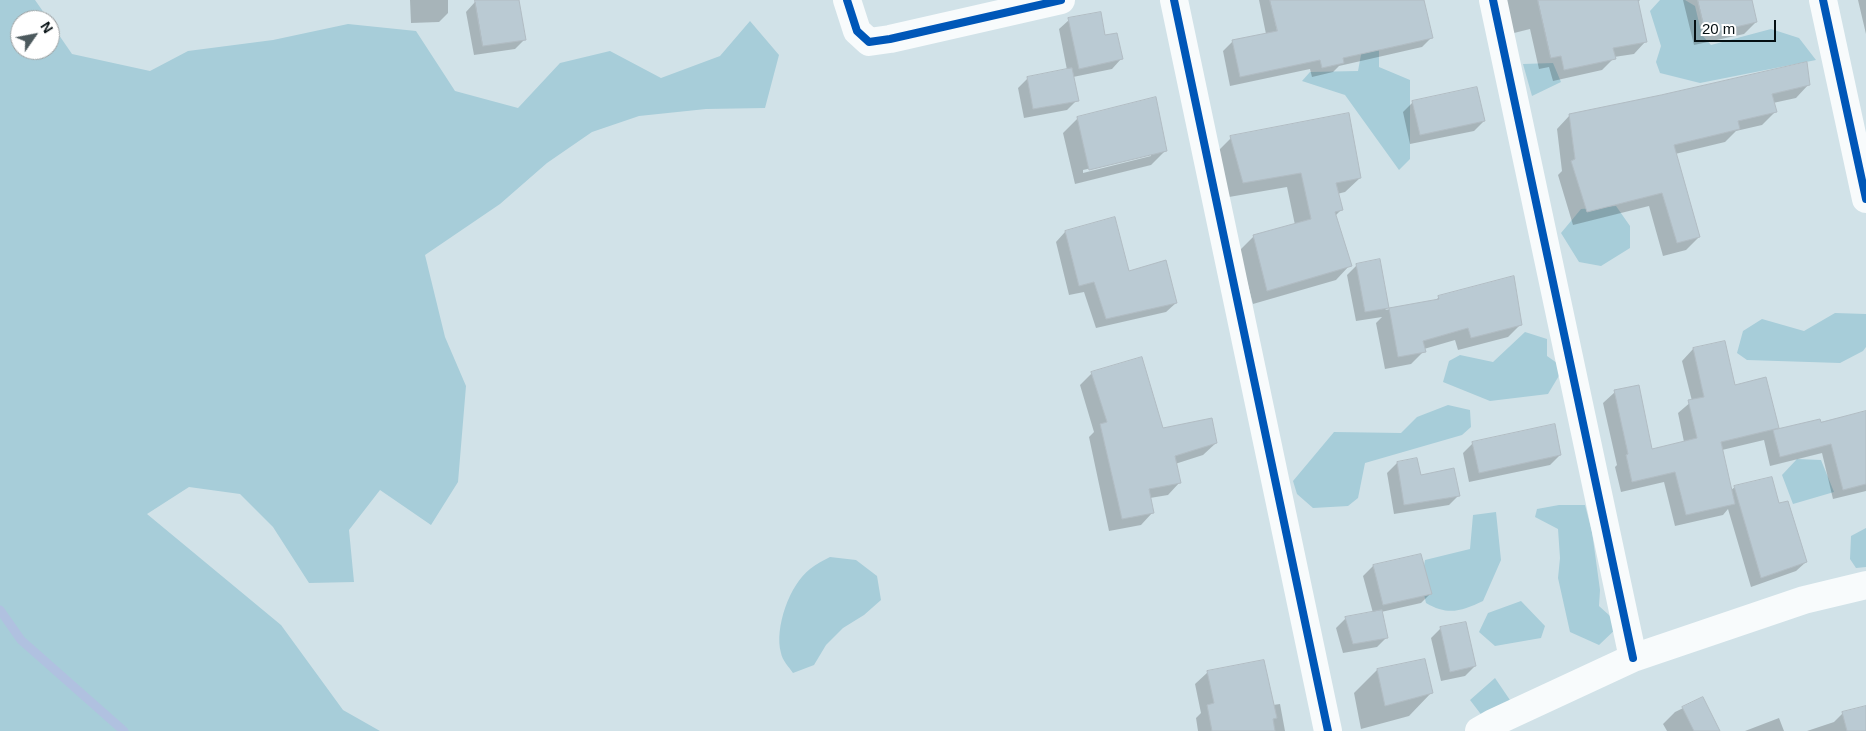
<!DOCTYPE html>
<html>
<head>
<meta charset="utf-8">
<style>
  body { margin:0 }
  #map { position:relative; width:1866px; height:731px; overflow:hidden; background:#d1e2e8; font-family:Helvetica,sans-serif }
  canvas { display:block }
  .north { position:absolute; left:10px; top:10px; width:50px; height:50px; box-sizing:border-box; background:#fff; border:1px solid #9b9fa0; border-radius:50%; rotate:57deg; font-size:14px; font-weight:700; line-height:20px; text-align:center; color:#050f12 }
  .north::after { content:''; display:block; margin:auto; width:18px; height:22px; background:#4c595d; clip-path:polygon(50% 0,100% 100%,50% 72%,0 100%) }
  .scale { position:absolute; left:1694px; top:20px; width:82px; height:22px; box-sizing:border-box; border:2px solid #050f12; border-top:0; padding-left:6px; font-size:15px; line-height:18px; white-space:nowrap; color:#050f12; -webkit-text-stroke:4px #fff; paint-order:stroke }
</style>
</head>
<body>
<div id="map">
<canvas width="1866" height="731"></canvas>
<div class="north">N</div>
<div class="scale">20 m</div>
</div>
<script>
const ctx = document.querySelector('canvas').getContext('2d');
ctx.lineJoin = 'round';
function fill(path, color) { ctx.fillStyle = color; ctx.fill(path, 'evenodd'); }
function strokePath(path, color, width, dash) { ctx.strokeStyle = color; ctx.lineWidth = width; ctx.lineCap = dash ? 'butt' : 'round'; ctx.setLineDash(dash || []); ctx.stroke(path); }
fill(new Path2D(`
  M 0,0 L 35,0 L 49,20 L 20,20 L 20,50 L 50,50 L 50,22 L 72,54 L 150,71 L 188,51 L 273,40 L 348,24 L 416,31 L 455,91 L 518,108 L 560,63 L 610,51 L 661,78 L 720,56 L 750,21 L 779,55 L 765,108 L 706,109 L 639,116 L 592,132 L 547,163 L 500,204 L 425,255 L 445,337 L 466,386 L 458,482 L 431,525 L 380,490 L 349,530 L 354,582 L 309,583 L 273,527 L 240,494 L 189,487 L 147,514 L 281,625 L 343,710 L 380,731 L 0,731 Z
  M 1660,0 L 1685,0 L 1695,6 L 1702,35 L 1711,45 L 1771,29 L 1799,38 L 1816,60 L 1700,83 L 1660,73 L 1656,62 L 1661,46 L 1650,11 Z
  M 1363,44 L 1379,45 L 1379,67 L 1410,80 L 1410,159 L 1399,170 L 1345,95 L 1302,81 L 1310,72 L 1358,71 Z
  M 1553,63 L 1561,82 L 1532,96 L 1523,64 Z
  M 1616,206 L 1630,226 L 1630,248 L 1601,266 L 1579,262 L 1561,233 L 1581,209 Z
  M 1835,313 L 1866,314 L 1866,347 L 1863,351 L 1840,363 L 1747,360 L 1737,353 L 1743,331 L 1762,319 L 1804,331 Z
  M 1525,332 L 1547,339 L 1547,356 L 1557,363 L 1560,374 L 1548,394 L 1490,401 L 1443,382 L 1449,361 L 1460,355 L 1493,362 Z
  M 1448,405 L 1470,410 L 1471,427 L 1462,435 L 1365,463 L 1358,498 L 1348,506 L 1313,508 L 1297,494 L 1293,481 L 1334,432 L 1401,433 L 1417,417 Z
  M 1797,459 L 1821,460 L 1834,492 L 1793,504 L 1782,475 Z
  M 1559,505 L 1585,505 L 1592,532 L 1600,590 L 1599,606 L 1620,625 L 1599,645 L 1570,632 L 1558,578 L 1560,558 L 1558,529 L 1535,517 L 1537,509 Z
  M 1496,512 L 1501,560 L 1483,601 C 1462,611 1448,616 1426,603 L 1421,581 L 1425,560 L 1470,549 L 1473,515 Z
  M 1866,528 L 1866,567 L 1856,568 L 1850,559 L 1851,536 Z
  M 830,557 L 856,560 L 877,576 L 881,600 L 864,615 L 843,628 L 826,645 L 814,665 L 793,673 C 789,667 782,660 781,653 C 774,628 790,584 810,569 C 816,564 824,560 830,557 Z
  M 1521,601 L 1545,626 L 1541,638 L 1495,646 L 1479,632 L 1488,613 Z
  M 1495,678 L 1512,703 L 1483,717 L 1470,700 Z`), '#a7cdd9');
fill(new Path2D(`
  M 410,0 L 448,0 L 448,13 L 439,22 L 411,23 Z
  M 495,0 L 518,0 L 525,39 L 515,49 L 474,55 L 466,12 L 475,2 Z
  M 1259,0 L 1423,0 L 1432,37 L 1422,47 L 1339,66 L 1333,72 L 1312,77 L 1310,69 L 1230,86 L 1223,51 L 1233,41 L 1266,34 Z
  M 1502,0 L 1640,0 L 1637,3 L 1645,42 L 1634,54 L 1614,57 L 1614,58 L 1602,70 L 1553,81 L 1549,67 L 1539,69 L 1530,29 L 1510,34 Z
  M 1683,0 L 1751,0 L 1756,22 L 1744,34 L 1694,45 Z
  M 1858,0 L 1866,0 L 1866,34 Z
  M 1069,20 L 1104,37 L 1121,59 L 1112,69 L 1073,77 L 1077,100 L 1067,110 L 1024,118 L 1018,88 L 1028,78 L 1067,70 L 1059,29 Z
  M 1809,84 L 1796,98 L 1773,103 L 1776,111 L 1762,125 L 1736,131 L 1725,142 L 1675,154 L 1699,237 L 1686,250 L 1663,256 L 1649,206 L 1573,225 L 1558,175 L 1562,171 L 1557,129 L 1570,115 Z
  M 1413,102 L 1484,121 L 1474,131 L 1410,144 L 1403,112 Z
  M 1078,118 L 1166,150 L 1151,165 L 1075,184 L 1063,133 ZM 1151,154 L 1151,156 L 1083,173 L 1083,170 Z
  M 1231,138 L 1360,178 L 1345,192 L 1337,194 L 1341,210 L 1335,216 L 1350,265 L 1336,280 L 1253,304 L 1239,251 L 1254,236 L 1295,225 L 1287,187 L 1229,197 L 1217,152 Z
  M 1065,232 L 1128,272 L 1176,303 L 1166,312 L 1096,328 L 1084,292 L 1069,295 L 1056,242 Z
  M 1357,265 L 1388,308 L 1385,310 L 1435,301 L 1439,297 L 1521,324 L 1508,337 L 1458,350 L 1455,340 L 1424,349 L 1424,351 L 1411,364 L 1385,369 L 1376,323 L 1382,317 L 1356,321 L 1347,275 Z
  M 1693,349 L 1777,428 L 1774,431 L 1866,417 L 1866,491 L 1833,499 L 1822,453 L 1770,466 L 1764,440 L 1722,450 L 1731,490 L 1735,487 L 1778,505 L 1806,562 L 1796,571 L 1751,587 L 1728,509 L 1723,515 L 1675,526 L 1664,482 L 1621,492 L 1615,467 L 1617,465 L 1603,403 L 1615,392 L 1651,450 L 1684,442 L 1678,413 L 1692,401 L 1682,361 Z
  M 1092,373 L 1162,430 L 1216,443 L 1203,455 L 1175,464 L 1180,482 L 1168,495 L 1150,498 L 1153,512 L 1141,525 L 1109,531 L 1089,437 L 1094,432 L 1080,385 Z
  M 1473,443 L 1560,455 L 1550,465 L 1469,482 L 1463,453 Z
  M 1416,459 L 1420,476 L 1459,495 L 1449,505 L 1394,514 L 1387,473 L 1397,463 Z
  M 1420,556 L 1431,593 L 1421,603 L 1381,612 L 1387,637 L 1377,647 L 1343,653 L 1336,628 L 1346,618 L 1373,613 L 1363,576 L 1373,566 Z
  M 1440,629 L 1475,666 L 1465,676 L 1441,681 L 1431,638 Z
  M 1377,670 L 1432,692 L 1409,716 L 1361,729 L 1354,693 Z
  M 1208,672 L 1273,705 L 1280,704 L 1285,731 L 1198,731 L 1196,718 L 1201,713 L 1195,684 Z
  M 1702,699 L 1719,731 L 1667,731 L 1663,724 L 1675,712 Z
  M 1866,707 L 1866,731 L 1807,731 L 1834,722 L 1842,714 Z
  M 1779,718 L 1784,731 L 1745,731 Z`), '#0003');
strokePath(new Path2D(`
  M 0,610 L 21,640 L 124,731`), '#b0c1e0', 9);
const building = new Path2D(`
  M 475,0 L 519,0 L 526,40 L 483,46 Z
  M 1270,0 L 1424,0 L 1433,38 L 1343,58 L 1344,63 L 1322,68 L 1320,60 L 1240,77 L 1232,40 L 1277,31 Z
  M 1538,0 L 1638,0 L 1647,42 L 1613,48 L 1616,59 L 1564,70 L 1561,56 L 1551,58 Z
  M 1698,0 L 1752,0 L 1757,22 L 1706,34 Z
  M 1101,12 L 1105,35 L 1117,33 L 1123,59 L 1079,69 L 1068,18 Z
  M 1807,62 L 1810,85 L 1772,94 L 1777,112 L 1738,121 L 1740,129 L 1674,145 L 1700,237 L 1677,243 L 1662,193 L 1587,212 L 1571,161 L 1575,159 L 1569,114 L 1661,95 Z
  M 1072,68 L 1079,101 L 1033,109 L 1027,77 Z
  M 1477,87 L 1485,121 L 1420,135 L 1412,101 Z
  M 1156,97 L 1167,151 L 1089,170 L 1077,117 Z
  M 1349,113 L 1361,178 L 1336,183 L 1343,210 L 1335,212 L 1352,266 L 1267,291 L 1253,235 L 1311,219 L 1301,173 L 1243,183 L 1230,136 Z
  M 1115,217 L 1129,271 L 1166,260 L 1177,303 L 1106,319 L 1094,282 L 1079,286 L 1065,231 Z
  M 1380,259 L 1389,308 L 1365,312 L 1356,264 Z
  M 1514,276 L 1522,325 L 1471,338 L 1468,328 L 1423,341 L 1426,352 L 1398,357 L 1389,308 L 1439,299 L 1438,296 Z
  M 1725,341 L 1735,385 L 1766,377 L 1779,428 L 1721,442 L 1735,504 L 1686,515 L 1675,472 L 1632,482 L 1626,455 L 1628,454 L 1614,390 L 1639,385 L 1652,449 L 1697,438 L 1688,400 L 1704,397 L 1693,348 Z
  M 1142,357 L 1163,428 L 1212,418 L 1217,443 L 1175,456 L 1181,483 L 1149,489 L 1154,513 L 1122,519 L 1100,424 L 1107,422 L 1091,372 Z
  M 1866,411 L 1866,484 L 1843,490 L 1831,444 L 1780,457 L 1773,430 L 1820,419 L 1821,422 Z
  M 1555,424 L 1561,455 L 1479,473 L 1472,442 Z
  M 1417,458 L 1421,475 L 1454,468 L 1460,496 L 1404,505 L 1397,462 Z
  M 1772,477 L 1779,503 L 1788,501 L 1807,562 L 1761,578 L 1734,486 Z
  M 1421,554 L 1432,594 L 1383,605 L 1373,565 Z
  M 1382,610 L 1388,638 L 1353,644 L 1345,617 Z
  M 1466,622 L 1476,666 L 1450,672 L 1440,627 Z
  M 1425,659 L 1433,693 L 1385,706 L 1377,669 Z
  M 1264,660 L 1277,718 L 1273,719 L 1275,731 L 1212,731 L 1207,705 L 1214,703 L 1207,671 Z
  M 1703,697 L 1720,731 L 1694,731 L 1682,707 Z
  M 1866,706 L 1866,731 L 1847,731 L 1842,712 Z`);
fill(building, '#bacad3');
strokePath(building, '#b1bcc3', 1);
strokePath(new Path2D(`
  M 847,0 L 857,31 L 869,42 L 890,39 L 1061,0
  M 1174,0 L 1328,731
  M 1493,0 L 1633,658
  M 1823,0 L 1866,199
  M 1479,731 L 1493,723 L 1633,658 L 1804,600 L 1866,585`), '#f8fbfc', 28);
strokePath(new Path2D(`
  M 847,0 L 857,31 L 869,42 L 890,39 L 1061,0
  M 1174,0 L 1328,731
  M 1493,0 L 1633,658
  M 1823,0 L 1866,199`), '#0057b8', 8);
</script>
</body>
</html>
